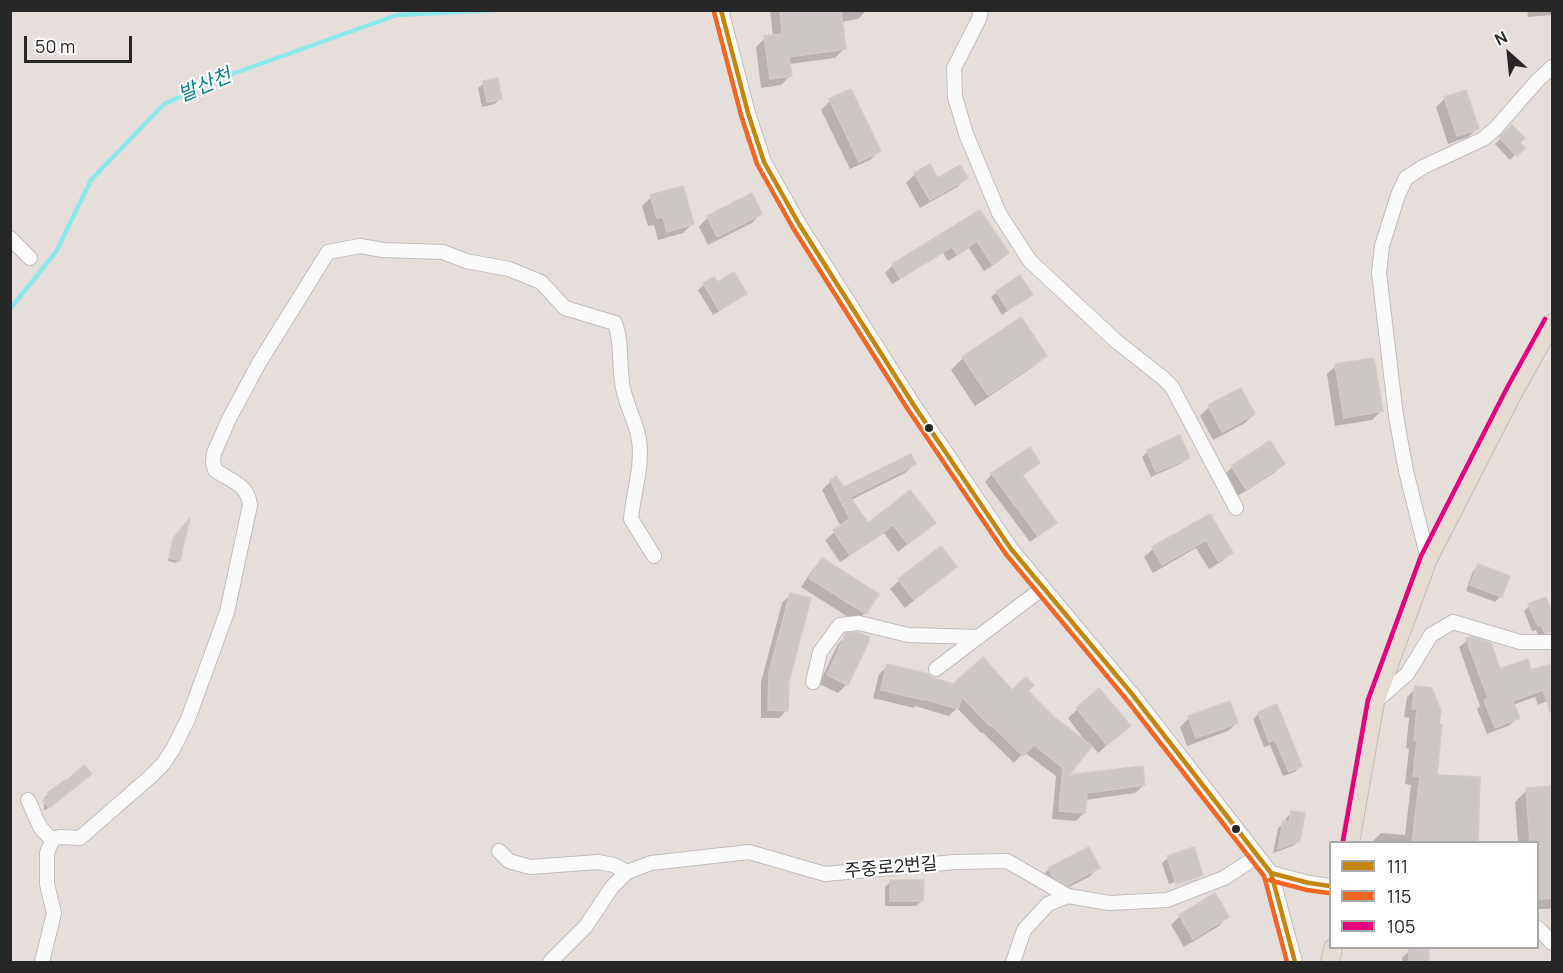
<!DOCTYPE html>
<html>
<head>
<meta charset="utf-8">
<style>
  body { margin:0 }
  #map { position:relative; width:1563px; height:973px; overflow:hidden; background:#e6dedb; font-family:Manrope,sans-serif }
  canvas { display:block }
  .frame { position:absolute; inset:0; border:12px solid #272727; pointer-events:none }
  .legend { position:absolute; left:1329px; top:841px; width:210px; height:108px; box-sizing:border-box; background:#fff; border:2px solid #a9a9a9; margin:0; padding:8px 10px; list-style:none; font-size:18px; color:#272727 }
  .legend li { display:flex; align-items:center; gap:12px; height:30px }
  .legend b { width:30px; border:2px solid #a9a9a9 }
  .north { position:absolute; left:1479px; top:24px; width:60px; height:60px; -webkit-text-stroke:4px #fff; paint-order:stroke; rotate:333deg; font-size:16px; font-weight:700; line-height:24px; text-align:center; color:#272727 }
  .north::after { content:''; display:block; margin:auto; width:21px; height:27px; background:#272727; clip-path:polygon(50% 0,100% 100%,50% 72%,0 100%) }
  .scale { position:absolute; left:24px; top:36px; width:108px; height:27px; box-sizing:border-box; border:3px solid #272727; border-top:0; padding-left:8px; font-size:18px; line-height:21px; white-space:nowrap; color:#272727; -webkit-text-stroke:4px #fff; paint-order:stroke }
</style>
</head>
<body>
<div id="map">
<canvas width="1563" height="973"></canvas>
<div class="frame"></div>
<ul class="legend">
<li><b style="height:8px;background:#c3860a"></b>111</li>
<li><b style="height:8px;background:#f26522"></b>115</li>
<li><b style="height:8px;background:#e5007d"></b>105</li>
</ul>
<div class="north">N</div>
<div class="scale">50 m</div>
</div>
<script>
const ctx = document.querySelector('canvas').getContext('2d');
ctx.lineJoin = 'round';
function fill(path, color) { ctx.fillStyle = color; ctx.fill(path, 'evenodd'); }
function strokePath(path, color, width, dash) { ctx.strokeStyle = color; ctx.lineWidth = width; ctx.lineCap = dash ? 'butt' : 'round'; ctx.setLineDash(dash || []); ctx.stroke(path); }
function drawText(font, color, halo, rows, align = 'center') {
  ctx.font = font + ' Manrope,"Noto Sans KR",sans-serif'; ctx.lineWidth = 4.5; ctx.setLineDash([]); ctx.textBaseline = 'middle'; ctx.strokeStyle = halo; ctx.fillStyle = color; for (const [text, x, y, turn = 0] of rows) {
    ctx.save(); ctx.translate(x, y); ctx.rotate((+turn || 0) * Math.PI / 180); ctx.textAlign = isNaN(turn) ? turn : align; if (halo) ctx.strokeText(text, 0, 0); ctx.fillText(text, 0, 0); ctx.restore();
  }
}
fill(new Path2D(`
  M 770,10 L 867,10 L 858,19 L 841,22 L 844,49 L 835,58 L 789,64 L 790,76 L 781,85 L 761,88 L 756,47 L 765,38 L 773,37 Z
  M 1527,10 L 1552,10 L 1552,15 L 1528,17 Z
  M 484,83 L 500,98 L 495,104 L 482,107 L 478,88 Z
  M 1445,98 L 1477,129 L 1468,137 L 1448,144 L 1436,107 Z
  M 830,101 L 879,151 L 870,160 L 850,169 L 821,110 Z
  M 1512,127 L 1518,143 L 1522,148 L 1510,160 L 1495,144 Z
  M 915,174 L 938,180 L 966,178 L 957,187 L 920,208 L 906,183 Z
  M 751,195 L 760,214 L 752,223 L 708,245 L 699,227 L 707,218 Z
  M 651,197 L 692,224 L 683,233 L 658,240 L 654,225 L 648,226 L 642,206 Z
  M 980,212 L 1007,253 L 999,261 L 984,271 L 969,248 L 948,261 L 943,253 L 892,284 L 885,273 L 893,265 Z
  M 717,284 L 745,294 L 739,299 L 713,315 L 698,290 L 704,285 Z
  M 997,292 L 1031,294 L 1002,315 L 991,297 Z
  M 1045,355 L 1033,367 L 975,406 L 951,370 L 963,358 Z
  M 1336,366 L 1381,411 L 1372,420 L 1335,426 L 1327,374 Z
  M 1209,407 L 1254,414 L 1245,423 L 1213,440 L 1200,416 Z
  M 1179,437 L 1188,457 L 1182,463 L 1151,477 L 1142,457 L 1147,452 Z
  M 1030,449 L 1039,463 L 1021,477 L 1055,523 L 1030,542 L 985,482 L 992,474 Z
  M 914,464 L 905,473 L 851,500 L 868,525 L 934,523 L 898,552 L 884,533 L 840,562 L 825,540 L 841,527 L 822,490 L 831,481 L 843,489 Z
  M 1283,464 L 1274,473 L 1236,497 L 1223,476 L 1232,467 Z
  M 1209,516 L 1231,552 L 1222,561 L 1209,569 L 1196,548 L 1153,573 L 1144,557 L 1153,549 Z
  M 187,523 L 179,560 L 176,563 L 168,561 L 172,541 Z
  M 822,560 L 877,594 L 865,613 L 856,622 L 801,587 L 813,569 Z
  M 955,566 L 905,608 L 890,589 L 899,581 Z
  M 1479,566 L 1501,596 L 1495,602 L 1466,591 L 1473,571 Z
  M 790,595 L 787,710 L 779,718 L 761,718 L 761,682 L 782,603 Z
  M 1545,599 L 1552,617 L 1552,630 L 1539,637 L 1536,630 L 1532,631 L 1524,611 L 1529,606 Z
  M 847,635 L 847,684 L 838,693 L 819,684 L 838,644 Z
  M 1471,638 L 1500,671 L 1530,672 L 1550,666 L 1552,676 L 1552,699 L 1538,705 L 1535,697 L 1513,705 L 1518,717 L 1510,725 L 1487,734 L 1477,709 L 1480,706 L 1459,647 Z
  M 888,666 L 953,686 L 1012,692 L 1026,691 L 1054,718 L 1088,745 L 1068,718 L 1099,690 L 1120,734 L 1098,753 L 1091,745 L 1066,777 L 1144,785 L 1135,793 L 1085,800 L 1084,813 L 1076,821 L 1052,819 L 1056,776 L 1024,752 L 1014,763 L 982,732 L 981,733 L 957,708 L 949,716 L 915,706 L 914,708 L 873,698 L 879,674 Z
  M 1416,688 L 1435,777 L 1476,842 L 1372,842 L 1381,833 L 1405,835 L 1411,785 L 1405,784 L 1409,749 L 1406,748 L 1409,718 L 1404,717 L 1407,697 Z
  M 1259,713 L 1300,766 L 1295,772 L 1283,776 L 1270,745 L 1264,747 L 1253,719 Z
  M 1189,718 L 1237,723 L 1228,731 L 1187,746 L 1180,727 Z
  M 86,778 L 44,811 L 44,803 L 46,801 L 44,798 L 48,794 Z
  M 1552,788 L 1552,906 L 1550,909 L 1538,909 L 1538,842 L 1518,842 L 1515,802 L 1527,790 Z
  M 1292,812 L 1299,840 L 1293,846 L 1273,853 L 1278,828 L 1285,823 L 1286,818 Z
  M 1168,858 L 1201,875 L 1196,880 L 1170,888 L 1197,879 L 1197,875 L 1169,884 L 1162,863 Z
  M 1098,868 L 1089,877 L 1057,893 L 1040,878 L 1049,869 Z
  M 891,881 L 922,901 L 916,906 L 885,906 L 885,887 Z
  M 1214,895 L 1227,917 L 1219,926 L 1184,947 L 1171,925 L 1180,916 Z
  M 1410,950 L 1427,962 L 1402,962 L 1402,958 Z`), '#0003');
strokePath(new Path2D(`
  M 10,309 L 56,252 L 91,180 L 164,104 L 232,74 L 397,15 L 495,10`), '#8de8e9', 4.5);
const building = new Path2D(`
  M 780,10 L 841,10 L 846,49 L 789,57 L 792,76 L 770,79 L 764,36 L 782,34 Z
  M 498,78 L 502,99 L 487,102 L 483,81 Z
  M 851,89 L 881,151 L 859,162 L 829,99 Z
  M 1466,90 L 1479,129 L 1457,136 L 1444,97 Z
  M 1512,125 L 1525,138 L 1520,143 L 1525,148 L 1517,156 L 1499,137 Z
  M 930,164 L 938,178 L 960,165 L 968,178 L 930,200 L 914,173 Z
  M 683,186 L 694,224 L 667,232 L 663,217 L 657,218 L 650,195 Z
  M 752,193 L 762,214 L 717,237 L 707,216 Z
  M 980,210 L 1009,253 L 992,264 L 977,241 L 957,254 L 952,247 L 900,278 L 892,264 Z
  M 734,272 L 747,294 L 719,310 L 703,283 L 714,277 L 718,282 Z
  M 1020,275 L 1033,295 L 1008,310 L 996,291 Z
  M 1021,317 L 1047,356 L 988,395 L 962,357 Z
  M 1374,358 L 1383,411 L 1344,418 L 1335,364 Z
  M 1241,388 L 1255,414 L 1222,432 L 1208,405 Z
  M 1180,435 L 1190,458 L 1156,472 L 1147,450 Z
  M 1270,441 L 1285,464 L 1246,489 L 1231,466 Z
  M 1030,447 L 1040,463 L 1022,475 L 1057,523 L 1038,536 L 991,473 Z
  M 911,454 L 916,464 L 850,497 L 868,523 L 910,490 L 936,523 L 908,544 L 893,525 L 850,555 L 833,530 L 850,519 L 830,480 L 836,476 L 844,487 Z
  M 1210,514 L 1233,553 L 1218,561 L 1206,540 L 1162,565 L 1152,547 Z
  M 190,518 L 180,561 L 169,558 L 174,537 Z
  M 941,546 L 957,567 L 914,600 L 898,579 Z
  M 822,558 L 879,594 L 866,614 L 809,578 Z
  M 1478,564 L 1510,576 L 1502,597 L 1470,585 Z
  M 790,593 L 811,598 L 789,682 L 788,711 L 768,710 L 769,673 Z
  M 1546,597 L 1552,613 L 1552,633 L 1545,633 L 1541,625 L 1538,626 L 1528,604 Z
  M 858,632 L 869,637 L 869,641 L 848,685 L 827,675 L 846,633 Z
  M 1471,637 L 1491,643 L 1500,669 L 1528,659 L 1531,670 L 1551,664 L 1552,671 L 1552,711 L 1550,712 L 1543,690 L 1513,701 L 1520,718 L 1495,728 L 1484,700 L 1488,698 L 1466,638 Z
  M 983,657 L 1012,690 L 1026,677 L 1034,685 L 1028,691 L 1054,717 L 1092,746 L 1069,775 L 1143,766 L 1145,785 L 1087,793 L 1085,813 L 1059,811 L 1063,768 L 1034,745 L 1023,756 L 991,725 L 990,726 L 962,697 L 958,709 L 924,699 L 924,700 L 881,690 L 887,664 L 929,674 L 930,677 L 953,684 Z
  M 1415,686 L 1432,688 L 1441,711 L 1439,724 L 1442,725 L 1437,775 L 1480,777 L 1478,843 L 1412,843 L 1420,776 L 1413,776 L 1417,740 L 1414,740 L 1417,709 L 1412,709 Z
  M 1099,688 L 1131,726 L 1107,745 L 1076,708 Z
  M 1230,701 L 1238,723 L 1196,738 L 1188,716 Z
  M 1277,704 L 1302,766 L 1289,772 L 1275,740 L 1269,742 L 1258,712 Z
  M 84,765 L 92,774 L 49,808 L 43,801 L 49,796 L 47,793 L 65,780 L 66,781 Z
  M 1552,786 L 1552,898 L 1538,899 L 1538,843 L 1530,843 L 1526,788 Z
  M 1291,811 L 1305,813 L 1300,841 L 1278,849 L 1283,821 L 1289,822 Z
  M 1089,847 L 1100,868 L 1067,885 L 1053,877 L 1048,868 Z
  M 1194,847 L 1203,875 L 1176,884 L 1167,856 Z
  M 890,880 L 924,880 L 923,901 L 890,901 Z
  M 1215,893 L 1229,917 L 1193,939 L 1179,915 Z
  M 1409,949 L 1429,950 L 1429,963 L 1409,963 Z`);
fill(building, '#ccc7c5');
strokePath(building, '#d1cac8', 1.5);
const minor = new Path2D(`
  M 721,10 L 748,113 L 764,162 L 799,224 L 913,404 L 1011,549 L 1132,694 L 1271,873 L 1295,962
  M 981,10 L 979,19 L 954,68 L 955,97 L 966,134 L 999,213 L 1030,261 L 1116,341 L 1163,378 L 1172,387 L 1236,508
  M 10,238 L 30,258
  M 1428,559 L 1406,471 L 1396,416 L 1379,273 L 1382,246 L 1398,195 L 1406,178 L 1423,167 L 1483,139 L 1495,129 L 1537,81 L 1552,67
  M 936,669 L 1043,588
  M 813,682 L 820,652 L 840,625 L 859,623 L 908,635 L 979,637
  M 1376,701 L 1407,674 L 1431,635 L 1453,622 L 1520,642 L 1552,642
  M 28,800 C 36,815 37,830 53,839
  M 499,851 L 509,861 L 530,867 L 598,862 L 614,865 L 627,872
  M 1271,873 L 1309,883 L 1330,886
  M 1538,928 L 1552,943
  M 42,962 L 54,913 L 47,884 L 47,853 L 53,839 L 60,837 L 80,838 L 150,777 L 163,764 L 173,749 L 188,719 L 227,612 L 250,505 C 248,484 230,481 215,470 L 213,462 L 214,453 L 229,419 L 259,363 L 328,252 L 360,246 L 383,250 L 443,252 L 466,261 L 509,269 L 541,282 L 565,308 L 615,323 C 622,342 619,362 622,382 C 624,402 636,420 639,440 C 643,467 633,493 631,519 L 654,556
  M 550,962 L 586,926 L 612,887 L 627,872 L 651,863 L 749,852 L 825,874 L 955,862 L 1007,861 L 1068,896 L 1109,903 L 1167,900 L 1224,878 L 1258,856
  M 1013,962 L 1024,930 L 1048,904 L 1068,896`);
const major = new Path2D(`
  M 1350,842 L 1375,702 L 1428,559 L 1514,391 L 1552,323
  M 1330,962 L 1333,948`);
strokePath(minor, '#bfbdbd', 16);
strokePath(major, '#bfbcbb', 20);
strokePath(minor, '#fbfafa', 14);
strokePath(major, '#e6dbd1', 18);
strokePath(new Path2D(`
  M 721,10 L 748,113 L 764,162 L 799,224 L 913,404 L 1011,549 L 1132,694 L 1271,873 L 1295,962
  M 1271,873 L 1309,883 L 1330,886`), '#c3860a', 4.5);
strokePath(new Path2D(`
  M 714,12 L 741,115 L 757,164 L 793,228 L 907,408 L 1005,553 L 1126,699 L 1264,876 L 1287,962
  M 1269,880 L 1307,890 L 1329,893`), '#f26522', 4.5);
strokePath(new Path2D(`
  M 1343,841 L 1368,700 L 1421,556 L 1507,388 L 1545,319`), '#e5007d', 4.5);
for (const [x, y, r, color] of [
  [929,428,5,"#272727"],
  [1236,829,5,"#272727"]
]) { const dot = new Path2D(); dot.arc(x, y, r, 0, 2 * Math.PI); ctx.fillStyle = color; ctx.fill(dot); strokePath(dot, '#fff', 2); }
drawText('18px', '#272727', '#fff', [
  ["주중로2번길",891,868,-5]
]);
drawText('italic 20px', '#0b828f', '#fff', [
  ["발산천",205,86,-23]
]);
</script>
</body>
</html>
